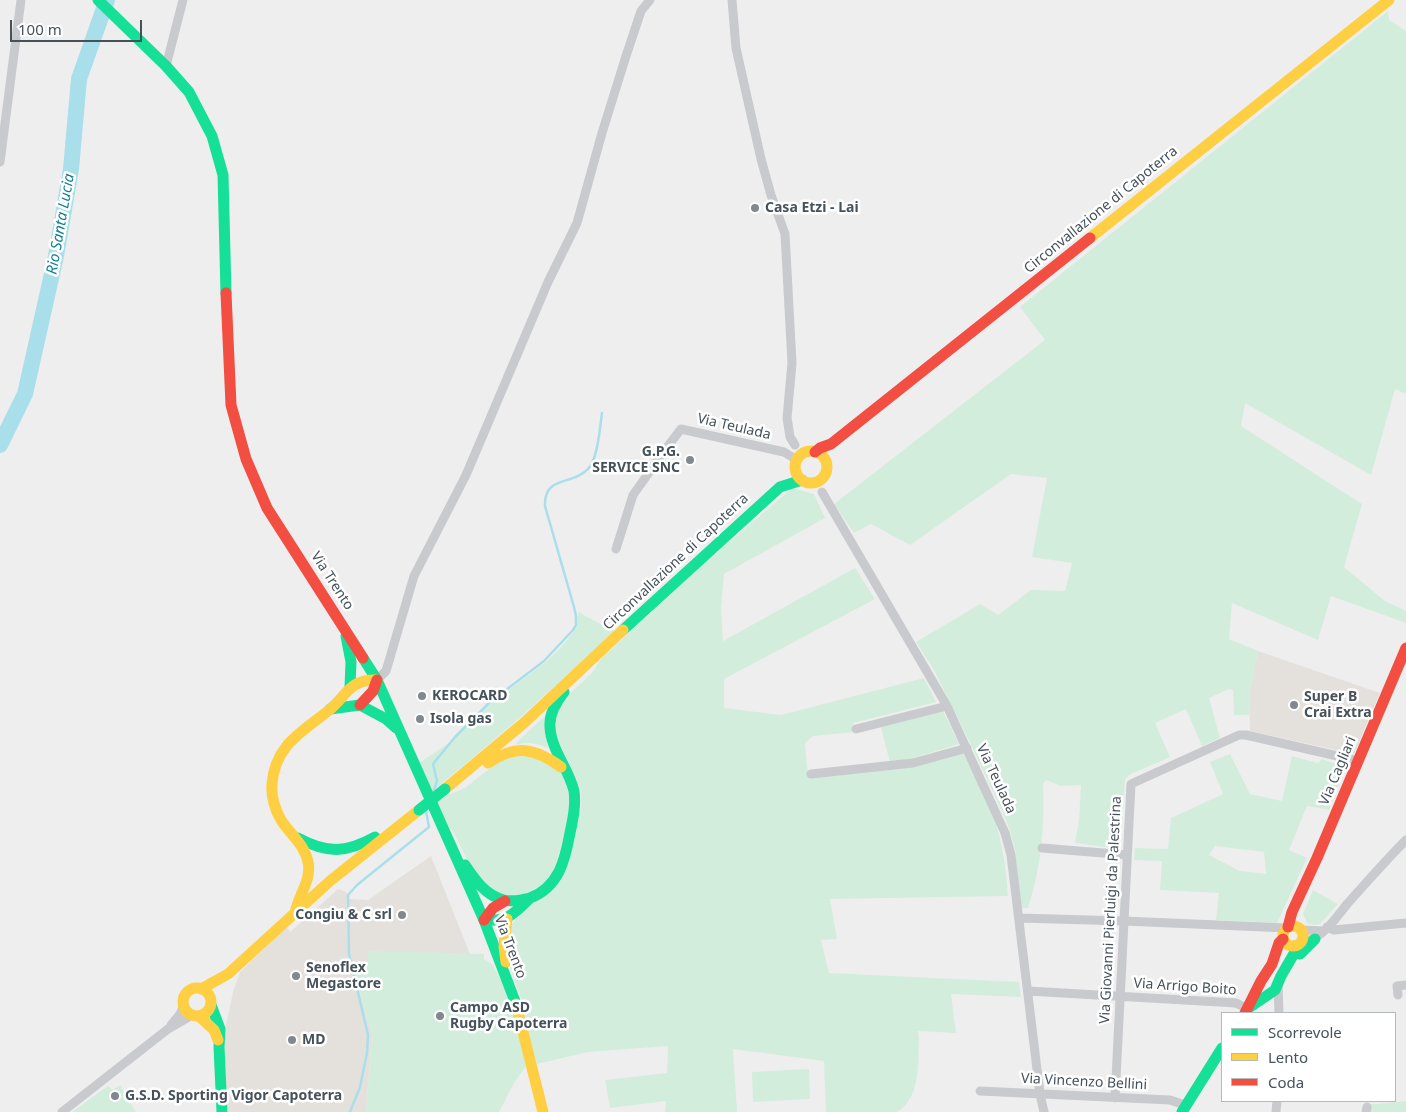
<!DOCTYPE html>
<html>
<head>
<meta charset="utf-8">
<style>
  body { margin:0 }
  #map { position:relative; width:1406px; height:1112px; overflow:hidden; background:#efeeee; font-family:"Noto Sans",sans-serif }
  canvas { display:block }
  .legend { position:absolute; left:1221px; top:1012px; width:175px; height:90px; box-sizing:border-box; background:#fff; border:1px solid #b5babd; margin:0; padding:6px 9px; list-style:none; font-size:15px; color:#46525a }
  .legend li { display:flex; align-items:center; gap:10px; height:25px }
  .legend b { width:25px; border:1px solid #b5babd }
  .scale { position:absolute; left:10px; top:20px; width:132px; height:22px; box-sizing:border-box; border:2px solid #46525a; border-top:0; padding-left:6px; font-size:15px; line-height:18px; white-space:nowrap; color:#46525a; -webkit-text-stroke:4px #fff; paint-order:stroke }
</style>
</head>
<body>
<div id="map">
<canvas width="1406" height="1112"></canvas>
<ul class="legend">
<li><b style="height:6px;background:#16e098"></b>Scorrevole</li>
<li><b style="height:6px;background:#ffcf43"></b>Lento</li>
<li><b style="height:6px;background:#f24e42"></b>Coda</li>
</ul>
<div class="scale">100 m</div>
</div>
<script>
const ctx = document.querySelector('canvas').getContext('2d');
ctx.lineJoin = 'round';
function fill(path, color) { ctx.fillStyle = color; ctx.fill(path, 'evenodd'); }
function strokePath(path, color, width, dash) { ctx.strokeStyle = color; ctx.lineWidth = width; ctx.lineCap = dash ? 'butt' : 'round'; ctx.setLineDash(dash || []); ctx.stroke(path); }
function drawText(font, color, halo, rows, align = 'center') {
  ctx.font = font + ' "Noto Sans",sans-serif'; ctx.lineWidth = 5; ctx.setLineDash([]); ctx.textBaseline = 'middle'; ctx.strokeStyle = halo; ctx.fillStyle = color; for (const [text, x, y, turn = 0] of rows) {
    ctx.save(); ctx.translate(x, y); ctx.rotate((+turn || 0) * Math.PI / 180); ctx.textAlign = isNaN(turn) ? turn : align; if (halo) ctx.strokeText(text, 0, 0); ctx.fillText(text, 0, 0); ctx.restore();
  }
}
fill(new Path2D(`
  M 1258,651 L 1380,693 L 1354,754 L 1250,731 L 1249,694 Z
  M 431,856 L 470,954 L 368,952 L 368,971 L 355,976 L 372,1034 L 366,1112 L 228,1112 L 223,1040 L 233,992 L 240,972 L 287,927 L 290,932 L 338,889 L 346,892 L 349,899 L 368,900 Z`), '#e4e1dc');
fill(new Path2D(`
  M 1388,11 L 1389,20 L 1406,31 L 1406,394 L 1395,389 L 1371,475 L 1245,403 L 1241,426 L 1362,504 L 1344,567 L 1385,601 L 1406,611 L 1406,623 L 1331,596 L 1318,640 L 1232,603 L 1229,639 L 1258,651 L 1249,694 L 1249,715 L 1234,715 L 1233,690 L 1229,689 L 1209,698 L 1220,738 L 1202,746 L 1186,709 L 1155,723 L 1170,757 L 1131,774 L 1125,779 L 1120,849 L 1075,843 L 1079,820 L 1081,785 L 1061,786 L 1046,780 L 1043,784 C 1045,827 1041,868 1028,908 L 1021,908 L 1015,849 L 1007,822 L 972,747 L 934,670 L 916,642 L 980,604 L 998,615 L 1031,590 L 1065,591 L 1072,563 L 1032,557 L 1047,478 L 1011,474 L 910,545 L 871,524 L 854,533 L 834,504 L 1045,340 L 1020,307 Z
  M 792,488 L 814,494 L 825,518 L 724,574 L 721,608 L 723,641 L 855,568 L 875,599 L 724,679 L 724,708 L 781,715 L 924,678 L 936,702 L 853,723 L 855,732 L 813,736 L 805,743 L 808,777 L 905,768 L 963,753 C 973,772 985,792 992,812 C 1002,839 1006,867 1008,896 L 830,899 L 837,939 L 821,940 L 829,973 L 1019,982 L 1021,997 L 951,994 L 956,1033 L 918,1031 L 919,1038 C 918,1062 921,1098 897,1112 L 826,1112 L 824,1061 L 733,1049 L 737,1112 L 665,1112 L 666,1101 L 610,1108 L 605,1080 L 667,1073 L 668,1046 L 588,1052 L 537,1064 L 523,1013 L 522,1001 L 507,959 L 510,926 L 525,909 L 550,892 L 578,821 L 581,807 L 581,791 L 576,778 L 555,733 L 556,713 L 565,698 L 592,673 L 601,659 L 691,575 Z
  M 578,612 L 614,631 C 558,684 502,735 442,783 L 448,795 L 465,788 L 500,760 L 511,755 L 526,753 L 548,761 L 561,773 L 566,784 L 571,802 L 570,814 L 557,861 L 551,875 L 542,885 L 519,897 L 495,893 L 471,868 L 454,833 L 446,823 L 419,763 L 453,740 L 491,703 L 546,662 L 562,646 L 577,627 Z
  M 943,711 L 959,744 L 913,758 L 890,763 L 881,727 Z
  M 546,715 L 545,729 L 548,748 C 537,744 528,741 517,745 L 516,743 Z
  M 1230,754 L 1250,794 L 1282,801 L 1292,756 L 1318,763 L 1322,759 L 1339,765 L 1343,767 L 1343,774 L 1329,810 L 1307,806 L 1289,850 L 1307,858 L 1277,923 L 1216,920 L 1219,893 L 1160,890 L 1162,861 L 1134,860 L 1135,848 L 1168,849 L 1171,818 L 1223,794 L 1210,762 ZM 1215,846 L 1264,852 L 1266,874 L 1240,871 L 1209,855 Z
  M 1313,890 L 1338,904 L 1320,924 L 1314,925 L 1307,923 L 1303,914 Z
  M 368,951 L 484,954 L 484,959 C 487,961 491,963 493,966 C 510,992 520,1036 526,1066 L 514,1083 L 499,1112 L 366,1112 L 372,1034 L 355,975 L 368,971 Z
  M 809,1069 L 810,1099 L 753,1102 L 752,1072 Z
  M 120,1085 L 136,1112 L 72,1112 L 108,1086 L 112,1090 Z
  M 1406,1101 L 1406,1112 L 1370,1112 L 1370,1104 L 1377,1104 Z`), '#d3eddc');
strokePath(new Path2D(`
  M 434,790 L 437,781 L 433,764 L 455,737 L 490,702 L 544,661 L 573,630 L 576,625 L 576,616 L 574,607 L 545,506 C 544,475 572,486 588,469 C 598,459 600,426 602,413
  M 350,1112 L 360,1087 L 367,1053 L 368,1035 L 349,954 L 348,895 L 357,885 L 429,827 L 426,811`), '#a9dfea', 2.5);
strokePath(new Path2D(`
  M 0,445 L 25,394 L 56,256 L 71,169 L 79,79 L 107,0`), '#a9dfea', 16);
strokePath(new Path2D(`
  M 732,0 L 736,48 L 761,159 L 771,195 L 785,234 L 792,363 L 787,418 L 790,437 L 795,445
  M 166,66 L 183,0
  M 0,162 L 21,0
  M 822,492 L 947,706 L 1005,833 L 1011,855 L 1040,1094 L 1044,1112
  M 616,549 L 633,495 L 668,446 L 681,429 L 784,452 L 797,460
  M 377,680 L 386,671 L 414,576 L 466,475 L 548,282 L 577,223 L 602,133 L 626,56 L 641,11 L 650,0
  M 856,729 L 947,706
  M 811,774 L 913,763 L 967,748
  M 1042,848 L 1127,855
  M 1019,918 L 1124,921 L 1287,928
  M 1327,927 L 1334,930 L 1406,923
  M 1302,930 L 1323,931
  M 1310,940 C 1325,935 1338,915 1348,903 C 1367,882 1386,860 1406,840
  M 1278,984 L 1279,1013
  M 1028,991 L 1236,1003 L 1248,1009
  M 1398,995 L 1397,986 L 1406,985
  M 171,1025 L 180,1014 L 184,1005
  M 980,1091 L 1170,1100 L 1185,1105
  M 1115,1098 L 1131,784 L 1239,735 L 1246,735 L 1359,761
  M 62,1112 L 168,1029 L 192,1015
  M 1276,1112 L 1277,1101
  M 1366,1112 L 1367,1107`), '#c8cacd', 9);
strokePath(new Path2D(`
  M 98,0 L 166,66 L 189,92 L 212,136 L 223,175 L 226,293
  M 623,630 L 780,487 L 802,480
  M 346,636 L 351,662 L 350,687
  M 363,658 L 377,680 L 484,920 L 516,1004
  M 330,709 L 360,705 L 386,719 L 396,728
  M 298,838 C 328,854 346,853 375,837
  M 465,865 C 475,880 486,896 504,900 C 513,902 522,900 530,898 C 559,887 565,860 570,833 C 573,819 576,805 574,791 C 569,769 551,750 550,727 C 549,714 556,702 564,692
  M 484,920 C 507,922 514,914 529,899
  M 1300,954 L 1315,939
  M 211,1005 L 220,1029 L 219,1047 L 222,1112
  M 1250,1007 L 1275,990 L 1281,976 L 1299,945
  M 1182,1112 L 1222,1048`), '#16e098', 11);
strokePath(new Path2D(`
  M 1090,238 L 1389,0
  M795 467a16 16 0 1 1 32 0a16 16 0 1 1-32 0Z
  M 488,763 C 516,744 535,748 561,767
  M 445,789 L 525,722 L 623,630
  M 295,913 C 298,896 312,880 308,862 C 305,845 290,834 281,820 C 275,810 271,796 272,784 C 275,745 301,733 328,711 C 347,696 349,679 377,680
  M1283 936a10 10 0 1 1 20 0a10 10 0 1 1-20 0Z
  M 506,962 L 504,946 L 507,919
  M183 1002a14 14 0 1 1 28 0a14 14 0 1 1-28 0Z
  M 201,989 L 228,974 L 330,881 L 419,810
  M 516,1004 L 543,1112
  M 199,1016 L 214,1030 L 218,1040`), '#ffcf43', 11);
strokePath(new Path2D(`
  M 226,293 L 231,405 L 246,459 L 267,508 L 363,658
  M 815,452 L 820,448 L 831,444 L 1090,238
  M 360,705 L 373,691 L 377,680
  M 484,920 L 493,908 L 505,901
  M 1288,927 L 1292,912 L 1317,858 L 1406,648
  M 1245,1013 L 1261,981 L 1272,964 L 1279,943 L 1283,939`), '#f24e42', 11);
strokePath(new Path2D(`
  M 419,810 L 445,789`), '#16e098', 11);
for (const [x, y, r, color] of [
  [755,208,5,"#81898e"],
  [690,460,5,"#81898e"],
  [422,696,5,"#81898e"],
  [1294,705,5,"#81898e"],
  [420,719,5,"#81898e"],
  [402,915,5,"#81898e"],
  [296,976,5,"#81898e"],
  [440,1016,5,"#81898e"],
  [292,1040,5,"#81898e"],
  [115,1096,5,"#81898e"]
]) { const dot = new Path2D(); dot.arc(x, y, r, 0, 2 * Math.PI); ctx.fillStyle = color; ctx.fill(dot); strokePath(dot, '#fff', 2); }
drawText('bold 14px', '#46525a', '#fff', [
  ["Casa Etzi - Lai",765,208],
  ["G.P.G.",680,452,"right"],
  ["SERVICE SNC",680,468,"right"],
  ["KEROCARD",432,696],
  ["Super B",1304,697],
  ["Crai Extra",1304,713],
  ["Isola gas",430,719],
  ["Congiu & C srl",392,915,"right"],
  ["Senoflex",306,968],
  ["Megastore",306,984],
  ["Campo ASD",450,1008],
  ["Rugby Capoterra",450,1024],
  ["MD",302,1040],
  ["G.S.D. Sporting Vigor Capoterra",125,1096]
], 'left');
drawText('14px', '#46525a', '#fff', [
  ["Circonvallazione di Capoterra",1101,210,-39],
  ["Via Teulada",734,427,13],
  ["Circonvallazione di Capoterra",676,562,-43],
  ["Via Trento",332,581,57],
  ["Via Cagliari",1338,771,-67],
  ["Via Teulada",996,779,65],
  ["Via Giovanni Pierluigi da Palestrina",1111,910,-87],
  ["Via Trento",510,947,69],
  ["Via Arrigo Boito",1185,987,4],
  ["Via Vincenzo Bellini",1084,1082,3]
]);
drawText('italic 15px', '#117e94', '#fff', [
  ["Rio Santa Lucia",61,224,-80]
]);
</script>
</body>
</html>
